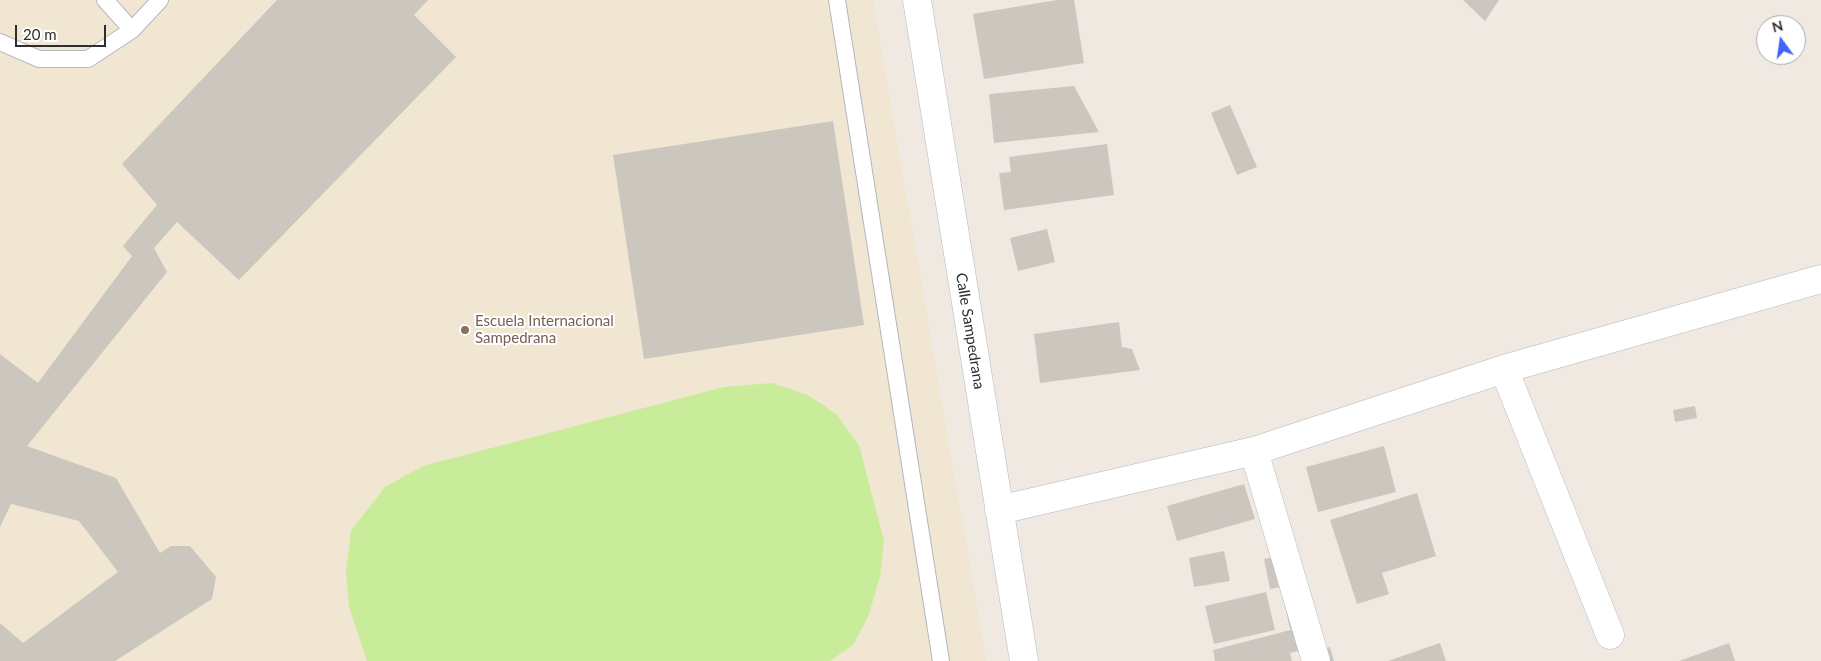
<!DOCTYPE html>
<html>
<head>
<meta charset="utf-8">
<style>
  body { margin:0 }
  #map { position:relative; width:1821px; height:661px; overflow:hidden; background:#efe9e1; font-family:Lato,sans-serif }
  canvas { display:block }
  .north { position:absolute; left:1756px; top:15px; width:50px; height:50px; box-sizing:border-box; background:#fff; border:1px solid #ababab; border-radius:50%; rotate:346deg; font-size:14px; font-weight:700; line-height:20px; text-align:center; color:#2e2e2e }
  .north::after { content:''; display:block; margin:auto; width:18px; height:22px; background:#4264fb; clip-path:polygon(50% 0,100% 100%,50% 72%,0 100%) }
  .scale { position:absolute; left:15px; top:25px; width:91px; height:22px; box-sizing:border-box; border:2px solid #2e2e2e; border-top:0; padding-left:6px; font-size:15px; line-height:18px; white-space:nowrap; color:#2e2e2e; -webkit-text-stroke:4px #fff; paint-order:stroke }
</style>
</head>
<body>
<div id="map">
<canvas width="1821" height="661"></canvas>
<div class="north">N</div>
<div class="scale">20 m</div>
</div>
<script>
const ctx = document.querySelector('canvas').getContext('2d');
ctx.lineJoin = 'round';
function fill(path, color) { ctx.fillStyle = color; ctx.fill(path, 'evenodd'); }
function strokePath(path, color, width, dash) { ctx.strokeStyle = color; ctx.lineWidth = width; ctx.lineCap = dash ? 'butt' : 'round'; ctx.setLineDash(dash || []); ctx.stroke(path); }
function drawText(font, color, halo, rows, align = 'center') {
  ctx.font = font + ' Lato,sans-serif'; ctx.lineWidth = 4; ctx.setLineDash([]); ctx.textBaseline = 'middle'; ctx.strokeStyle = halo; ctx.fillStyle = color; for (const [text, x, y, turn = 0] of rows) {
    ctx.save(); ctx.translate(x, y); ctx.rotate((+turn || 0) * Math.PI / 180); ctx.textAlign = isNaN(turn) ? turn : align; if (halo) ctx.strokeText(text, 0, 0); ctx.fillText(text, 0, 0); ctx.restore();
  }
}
fill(new Path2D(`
  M 0,0 L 873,0 L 986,661 L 0,661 Z`), '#f0e6d1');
fill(new Path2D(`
  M 772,383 L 808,395 L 836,414 L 859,445 L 884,541 L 880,577 L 868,617 L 853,645 L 830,661 L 367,661 L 349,607 L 346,573 L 351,531 L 385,487 L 423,466 L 724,387 Z`), '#c9ec9a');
fill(new Path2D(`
  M 277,0 L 428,0 L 414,15 L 456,57 L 239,280 L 177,222 L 154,248 L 167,272 L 27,446 L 116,478 L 160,553 L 171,546 L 190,546 L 216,577 L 212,599 L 115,661 L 0,661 L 0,623 L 23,643 L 118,572 L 79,521 L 11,504 L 0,527 L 0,354 L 38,383 L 132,256 L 123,246 L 157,205 L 122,164 Z
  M 1057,0 L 1074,0 L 1084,63 L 984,79 L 973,14 Z
  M 1463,0 L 1499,0 L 1485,21 Z
  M 1074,86 L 1099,132 L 994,143 L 989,94 Z
  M 1230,105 L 1257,167 L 1237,175 L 1211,113 Z
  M 833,121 L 864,325 L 644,359 L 613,155 Z
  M 1107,144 L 1114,195 L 1004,210 L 999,173 L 1011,172 L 1009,157 Z
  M 1047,229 L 1055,262 L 1018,271 L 1010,238 Z
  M 1119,322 L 1122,347 L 1132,349 L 1140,370 L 1040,383 L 1034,334 Z
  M 1695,406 L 1697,418 L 1675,422 L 1673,410 Z
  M 1384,446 L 1396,492 L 1318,512 L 1306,467 Z
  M 1244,484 L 1255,519 L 1177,541 L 1167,506 Z
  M 1417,493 L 1436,556 L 1382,573 L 1389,594 L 1357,604 L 1330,520 Z
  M 1224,551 L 1230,581 L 1194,587 L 1189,558 Z
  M 1290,554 L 1296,584 L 1270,589 L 1264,559 Z
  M 1266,592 L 1275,630 L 1214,644 L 1205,606 Z
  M 1284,602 L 1324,645 L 1290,653 L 1292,661 L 1215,661 L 1213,650 L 1302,627 L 1290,629 Z
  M 1440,643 L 1446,661 L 1388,661 Z
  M 1729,643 L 1735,661 L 1679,661 Z
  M 1330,647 L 1334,661 L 1301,661 L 1300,656 Z`), '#cbc7bf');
const service = new Path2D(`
  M 105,0 L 132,30
  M 837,0 L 941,661
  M 0,42 L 39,59 L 88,59 L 132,30 L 160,0`);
const minor = new Path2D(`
  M 917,0 L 1024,661
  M 1504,369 L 1610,635
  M 1254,451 L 1316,661
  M 999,510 L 1254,451 L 1504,369 L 1821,279`);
strokePath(service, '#b4b7c1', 18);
strokePath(minor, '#b4b7c1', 29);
strokePath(service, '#fff', 16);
strokePath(minor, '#fff', 28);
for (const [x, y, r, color] of [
  [465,330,5,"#8d6e63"]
]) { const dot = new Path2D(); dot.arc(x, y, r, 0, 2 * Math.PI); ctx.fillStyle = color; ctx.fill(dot); strokePath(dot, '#fff', 2); }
drawText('15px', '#785e54', '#fff', [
  ["Escuela Internacional",475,321],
  ["Sampedrana",475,338]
], 'left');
drawText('15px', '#2e2e2e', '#fff', [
  ["Calle Sampedrana",970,331,81]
]);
</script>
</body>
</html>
